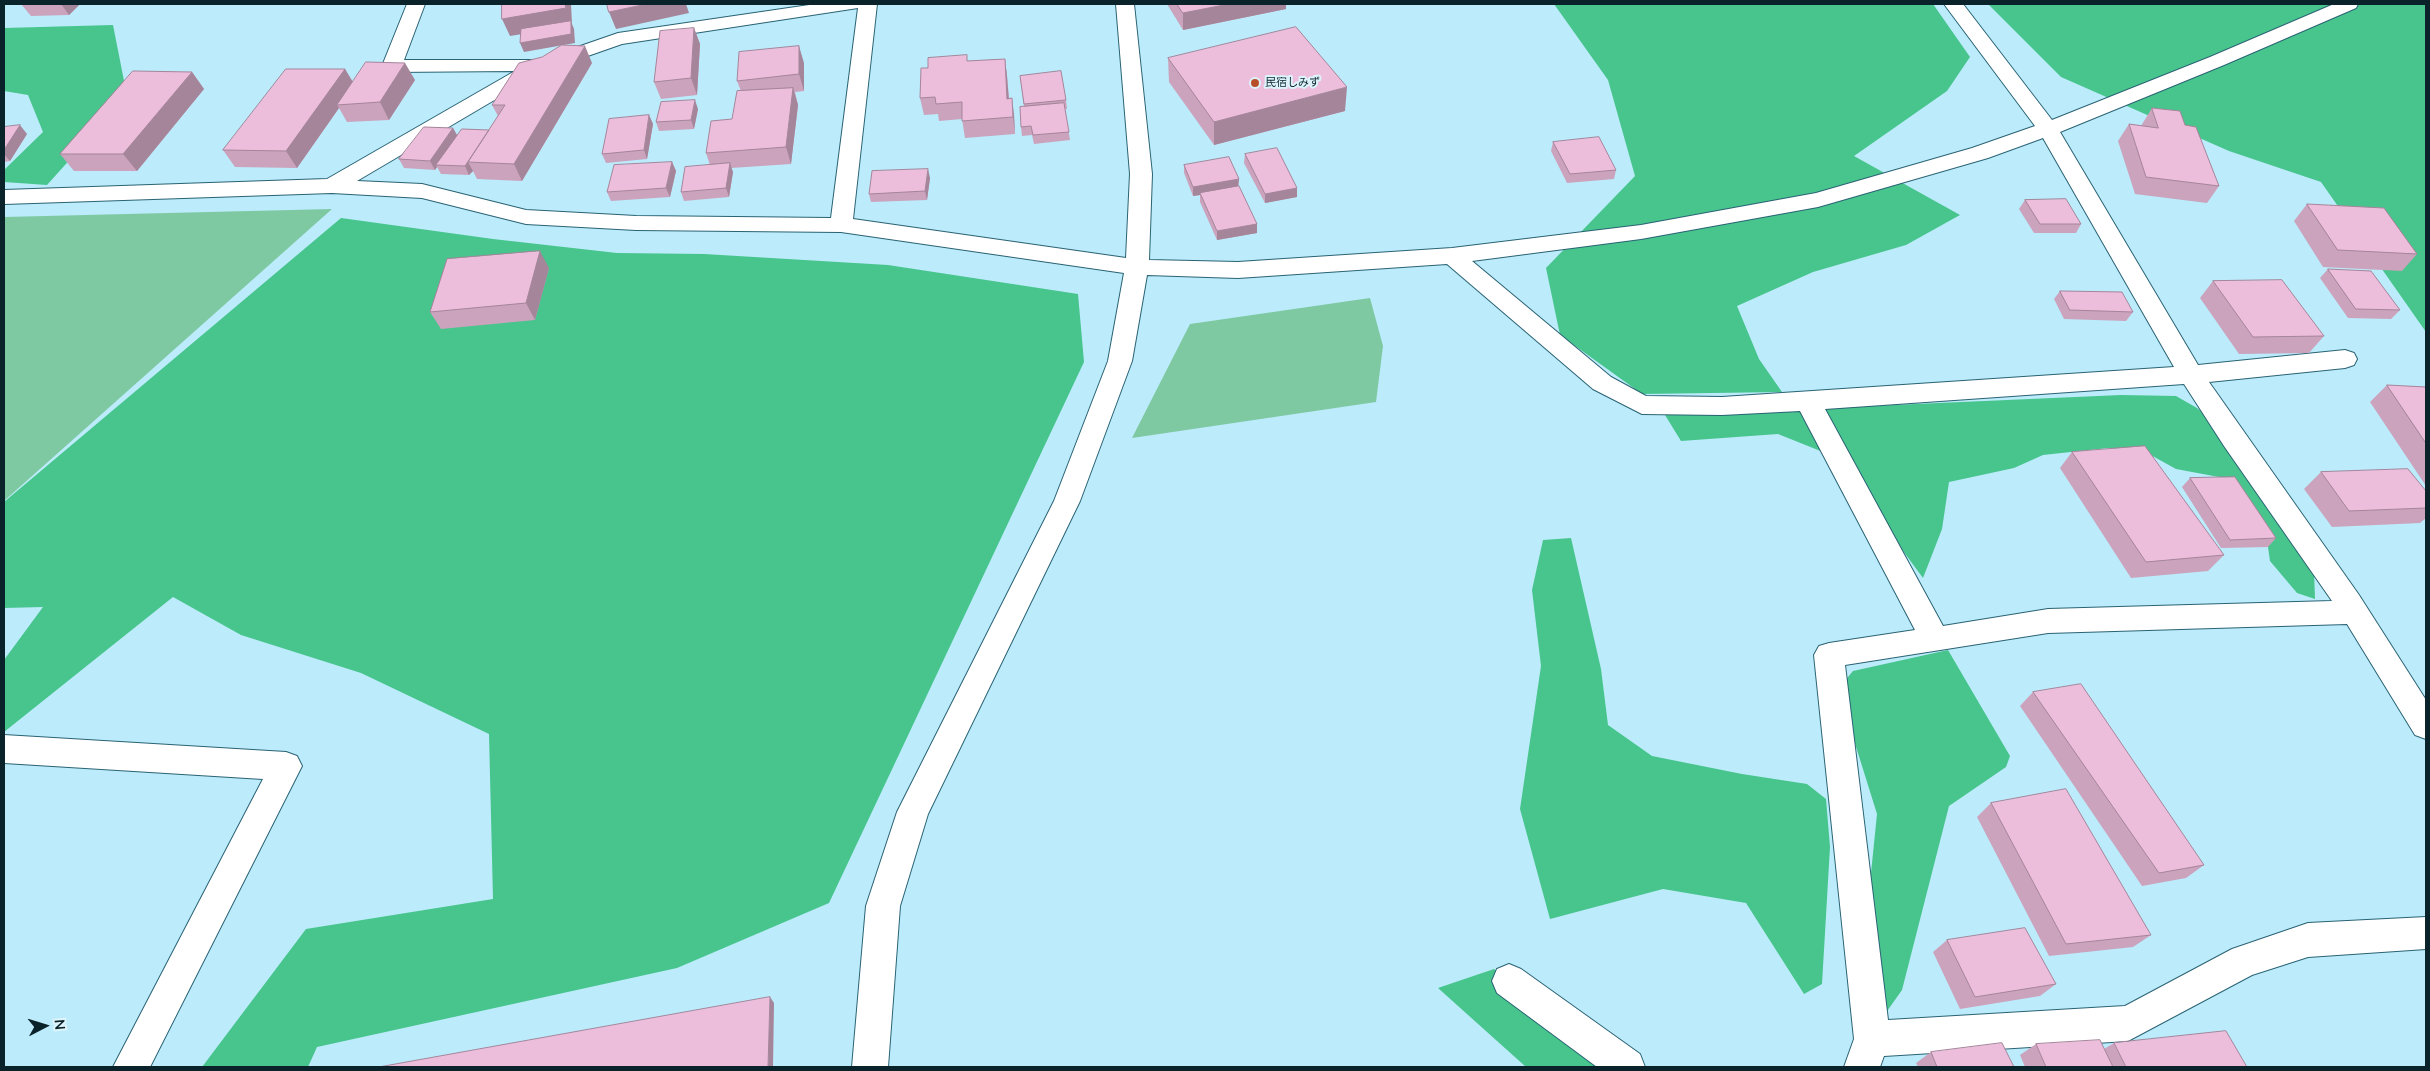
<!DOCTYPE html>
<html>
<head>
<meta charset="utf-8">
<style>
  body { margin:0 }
  #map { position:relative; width:2430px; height:1071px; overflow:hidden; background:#bcebfb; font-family:Mulish,sans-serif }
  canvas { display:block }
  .frame { position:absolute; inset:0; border:5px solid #0a2229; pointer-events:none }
  .north { position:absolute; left:20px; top:1001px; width:50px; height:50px; -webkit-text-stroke:4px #ddf4fc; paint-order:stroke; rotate:85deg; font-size:14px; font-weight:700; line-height:20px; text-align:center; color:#0a2229 }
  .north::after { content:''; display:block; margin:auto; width:18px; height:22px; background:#0a2229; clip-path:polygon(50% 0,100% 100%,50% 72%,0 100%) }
</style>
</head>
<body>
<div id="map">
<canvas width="2430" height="1071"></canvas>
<div class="frame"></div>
<div class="north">N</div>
</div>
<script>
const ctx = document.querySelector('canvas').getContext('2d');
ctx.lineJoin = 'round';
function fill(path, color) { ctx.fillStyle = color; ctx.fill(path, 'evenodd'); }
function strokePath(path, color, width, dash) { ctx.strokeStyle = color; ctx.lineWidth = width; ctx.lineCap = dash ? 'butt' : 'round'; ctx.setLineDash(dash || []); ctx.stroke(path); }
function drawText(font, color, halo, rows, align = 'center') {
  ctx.font = font + ' Mulish,"Noto Sans JP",sans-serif'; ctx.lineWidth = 4; ctx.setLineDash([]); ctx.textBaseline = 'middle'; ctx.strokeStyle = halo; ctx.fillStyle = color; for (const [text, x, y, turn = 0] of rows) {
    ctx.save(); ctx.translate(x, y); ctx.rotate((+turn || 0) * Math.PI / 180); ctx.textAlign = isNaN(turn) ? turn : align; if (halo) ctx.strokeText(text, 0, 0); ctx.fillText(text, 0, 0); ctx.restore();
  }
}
fill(new Path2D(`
  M 332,209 L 4,501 L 4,217 Z
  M 1370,298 L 1383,346 L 1376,402 L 1132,438 L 1190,324 Z`), '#7ec9a1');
fill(new Path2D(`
  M 1554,4 L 1933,4 L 1970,57 L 1947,91 L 1854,156 L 1960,215 L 1906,245 L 1813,272 L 1737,306 L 1759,359 L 1782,392 L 1642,394 L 1560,335 L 1546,268 L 1635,176 L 1608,80 Z
  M 1988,4 L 2426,4 L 2426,332 L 2321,182 L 2229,151 L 2061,77 Z
  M 113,25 L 127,96 L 47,185 L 4,182 L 4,170 L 43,132 L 28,95 L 4,91 L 4,28 Z
  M 341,218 L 493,239 L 617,253 L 704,254 L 888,265 L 1078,294 L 1084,362 L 829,903 L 677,968 L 317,1047 L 308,1067 L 202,1067 L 306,929 L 493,899 L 489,734 L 361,673 L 241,635 L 173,597 L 4,732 L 4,660 L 43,607 L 4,608 L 4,502 Z
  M 2121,395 L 2176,396 L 2197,408 L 2233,439 L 2314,571 L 2315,599 L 2297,593 L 2270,561 L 2268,547 L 2235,480 L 2176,469 L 2149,454 L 2108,448 L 2043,455 L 2014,468 L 1949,482 L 1942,529 L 1923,578 L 1833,456 L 1778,434 L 1681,441 L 1665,415 Z
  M 1571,538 L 1601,669 L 1608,725 L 1652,756 L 1742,774 L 1807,784 L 1826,799 L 1830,847 L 1822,984 L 1804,994 L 1746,903 L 1663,889 L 1550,919 L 1520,809 L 1541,666 L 1532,590 L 1543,540 Z
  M 1948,650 L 2010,756 L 2006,767 L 1949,806 L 1902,990 L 1885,1014 L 1863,952 L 1877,814 L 1838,689 L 1853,671 Z
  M 1494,969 L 1612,1067 L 1526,1067 L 1438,988 Z`), '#47c58c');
const minor = new Path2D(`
  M 407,4 L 425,4 L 404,60 L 540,60 L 618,33 L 816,4 L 877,4 L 853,219 L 1126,258 L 1130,174 L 1116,4 L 1134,4 L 1152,174 L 1149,260 L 1238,262 L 1452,248 L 1641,225 L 1816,193 L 1972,148 L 2035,126 L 1944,4 L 1963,4 L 2052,120 L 2210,57 L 2334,4 L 2358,4 L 2356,8 L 2224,65 L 2060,132 L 2198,365 L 2345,350 L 2354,353 L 2357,359 L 2354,365 L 2345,368 L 2209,382 L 2359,595 L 2426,700 L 2426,739 L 2415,735 L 2347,624 L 2048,633 L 1845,665 L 1888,1020 L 2125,1006 L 2232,949 L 2308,923 L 2426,917 L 2426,949 L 2308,957 L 2252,975 L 2128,1041 L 1884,1056 L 1880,1067 L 1844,1067 L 1854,1039 L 1814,655 L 1819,646 L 1829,643 L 1915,630 L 1800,411 L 1722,415 L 1642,414 L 1593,389 L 1447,264 L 1238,278 L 1147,275 L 1132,361 L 1080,501 L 928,814 L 900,906 L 888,1067 L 852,1067 L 866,906 L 897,812 L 1054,501 L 1108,361 L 1124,273 L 841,232 L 636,230 L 526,224 L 422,198 L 332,193 L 4,204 L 4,190 L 327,179 L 515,71 L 392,72 L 385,70 L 382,66 ZM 858,8 L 831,218 L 636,216 L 526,210 L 422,184 L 357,181 L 542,72 L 622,44 ZM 2043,138 L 2174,367 L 1722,397 L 1646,396 L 1611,377 L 1472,261 L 1641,239 L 1818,207 L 1988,158 ZM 2184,384 L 2224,446 L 2332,601 L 2048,609 L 1943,626 L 1825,409 Z
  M 4,735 L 286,752 L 297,756 L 302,766 L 150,1067 L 113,1067 L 263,779 L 4,763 Z
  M 1509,964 L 1521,969 L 1640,1054 L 1645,1067 L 1597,1067 L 1497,993 L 1492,981 L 1497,969 Z`);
strokePath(minor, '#296374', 2);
fill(minor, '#fff');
fill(new Path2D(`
  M 21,4 L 80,4 L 69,15 L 31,16 Z
  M 1167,4 L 1286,4 L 1286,9 L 1183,30 Z
  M 694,28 L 700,44 L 697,95 L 661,99 L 654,82 Z
  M 1168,58 L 1345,111 L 1214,145 L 1169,82 Z
  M 1005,59 L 1007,76 L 1009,98 L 1014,115 L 1015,134 L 965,138 L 962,119 L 939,121 L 938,114 L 924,115 L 920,98 L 928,68 L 968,61 Z
  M 592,63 L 522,181 L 477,179 L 473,171 L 469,175 L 441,174 L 437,167 L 435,170 L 404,168 L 399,159 L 453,128 L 457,135 L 489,130 L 498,116 L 492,105 Z
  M 804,63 L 804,91 L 795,92 L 798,105 L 791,164 L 731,168 L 733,172 L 729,197 L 684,201 L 681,192 L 710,165 L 706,153 L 732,119 L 741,91 L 737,81 Z
  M 345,69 L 353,82 L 415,80 L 389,120 L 347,122 L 339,108 L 297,168 L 235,167 L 223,150 Z
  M 192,72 L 204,89 L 137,171 L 74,171 L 60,154 Z
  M 1020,76 L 1066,100 L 1067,109 L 1065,109 L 1070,140 L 1034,144 L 1032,135 L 1022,136 L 1021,127 L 1024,107 Z
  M 2152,108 L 2185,125 L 2219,186 L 2207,203 L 2135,194 L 2118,141 L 2129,124 L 2141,126 Z
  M 698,109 L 694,129 L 659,131 L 656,122 Z
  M 649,115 L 653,124 L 647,159 L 606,163 L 602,154 Z
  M 4,127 L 27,134 L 10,161 L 4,162 Z
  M 1553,142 L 1616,170 L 1614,179 L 1567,183 L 1551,151 Z
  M 1245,154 L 1297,197 L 1265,203 L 1244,163 Z
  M 672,162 L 676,171 L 670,197 L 611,201 L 607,192 Z
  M 1184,165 L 1239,179 L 1238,186 L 1257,224 L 1257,233 L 1217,240 L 1200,202 L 1200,195 L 1193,196 L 1184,173 Z
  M 930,178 L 927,200 L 871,202 L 869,194 Z
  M 2025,200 L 2081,224 L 2076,233 L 2034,233 L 2019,209 Z
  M 2307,204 L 2417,254 L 2402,271 L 2323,267 L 2294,221 Z
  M 549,268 L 535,320 L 441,329 L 430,312 Z
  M 2328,269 L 2400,310 L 2391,319 L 2348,318 L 2320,278 Z
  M 2213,281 L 2324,336 L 2309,353 L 2239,354 L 2200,298 Z
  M 2060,291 L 2133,312 L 2126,321 L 2064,319 L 2054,299 Z
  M 2387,385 L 2426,387 L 2426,486 L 2370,402 Z
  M 2072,452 L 2224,555 L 2208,571 L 2131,578 L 2060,468 Z
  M 2321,472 L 2426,491 L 2426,518 L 2420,523 L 2332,527 L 2304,489 Z
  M 2190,478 L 2276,538 L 2268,547 L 2221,548 L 2182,487 Z
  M 2033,692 L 2204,865 L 2186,878 L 2142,886 L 2020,706 Z
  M 1991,803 L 2151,935 L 2133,947 L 2049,956 L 1977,817 Z
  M 1947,940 L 2056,984 L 2040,996 L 1960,1009 L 1933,952 Z
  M 2114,1043 L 2247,1067 L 2025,1067 L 2020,1055 L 2036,1044 L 2104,1049 Z
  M 1931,1052 L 2014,1067 L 1918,1067 L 1916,1063 Z`), '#cba3bd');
fill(new Path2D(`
  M 61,4 L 80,4 L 69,15 Z
  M 565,4 L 571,4 L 572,24 L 574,29 L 575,43 L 524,52 L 520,43 L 571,26 L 510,36 L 502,19 Z
  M 647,4 L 686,4 L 689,13 L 616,29 L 609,12 Z
  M 1229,4 L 1286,4 L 1286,9 L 1183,30 L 1183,13 Z
  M 694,28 L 700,44 L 697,95 L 691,78 Z
  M 585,46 L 592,63 L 522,181 L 514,164 Z
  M 799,46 L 804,63 L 804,91 L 799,74 Z
  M 1005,59 L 1007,76 L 1010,116 L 1007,99 Z
  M 405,63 L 415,80 L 389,120 L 380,102 Z
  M 345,69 L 355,86 L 337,105 L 339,108 L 297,168 L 286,151 Z
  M 192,72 L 204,89 L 137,171 L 123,154 Z
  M 1347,87 L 1345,111 L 1214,145 L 1214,122 Z
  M 793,88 L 798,105 L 791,164 L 786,147 Z
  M 1012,98 L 1014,115 L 1015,134 L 1013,117 Z
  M 695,100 L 698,109 L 694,129 L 691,120 Z
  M 649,115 L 653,124 L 647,159 L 644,150 Z
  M 20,125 L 27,134 L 10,161 L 4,154 L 4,150 Z
  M 453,128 L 458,137 L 436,165 L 437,167 L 435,170 L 430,161 Z
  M 490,130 L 468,162 L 473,171 L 469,175 L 465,166 Z
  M 672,162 L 676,171 L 670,197 L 666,188 Z
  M 730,163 L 733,172 L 729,197 L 726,188 Z
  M 928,169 L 930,178 L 927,200 L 925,191 Z
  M 1239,179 L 1238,188 L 1200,193 L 1200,195 L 1193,196 L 1193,187 Z
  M 1297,188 L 1297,197 L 1265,203 L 1265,194 Z
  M 1257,224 L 1257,233 L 1217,240 L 1217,231 Z
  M 540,251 L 549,268 L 535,320 L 526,303 Z
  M 770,997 L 774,1003 L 773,1067 L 768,1067 Z`), '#a5859a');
const building = new Path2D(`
  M 502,4 L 565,4 L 566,8 L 502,19 Z
  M 607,4 L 647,4 L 609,12 Z
  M 1177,4 L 1229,4 L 1183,13 Z
  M 571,21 L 571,34 L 520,43 L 521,29 Z
  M 1296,27 L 1347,87 L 1214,122 L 1168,58 Z
  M 694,28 L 691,78 L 654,82 L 660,31 Z
  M 562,45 L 585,46 L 514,164 L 468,162 L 505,105 L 492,105 L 519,63 L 542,57 Z
  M 799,46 L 799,74 L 737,81 L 739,52 Z
  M 967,55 L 967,61 L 1005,59 L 1007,99 L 1012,98 L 1013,117 L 962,121 L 962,102 L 936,104 L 935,97 L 920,98 L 921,68 L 928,68 L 928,58 Z
  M 366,62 L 405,63 L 380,102 L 337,105 Z
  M 286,69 L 345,69 L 286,151 L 223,150 Z
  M 133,71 L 192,72 L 123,154 L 60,154 Z
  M 1061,71 L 1066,100 L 1024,104 L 1020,76 Z
  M 793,88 L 786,147 L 706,153 L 711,121 L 732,119 L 737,91 Z
  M 695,100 L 691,120 L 656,122 L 661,102 Z
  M 1064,103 L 1069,132 L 1033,135 L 1031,126 L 1021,127 L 1020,107 Z
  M 2152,108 L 2180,111 L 2185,125 L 2196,127 L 2219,186 L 2146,177 L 2129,124 L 2158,128 Z
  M 649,115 L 644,150 L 602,154 L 609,119 Z
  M 20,125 L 4,150 L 4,127 Z
  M 424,127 L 453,128 L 430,161 L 399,159 Z
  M 462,129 L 489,130 L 465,166 L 436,165 Z
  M 1599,137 L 1616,170 L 1570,174 L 1553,142 Z
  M 1277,148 L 1297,188 L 1265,194 L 1245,154 Z
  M 1229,157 L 1239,179 L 1193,187 L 1184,165 Z
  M 672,162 L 666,188 L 607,192 L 614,165 Z
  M 730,163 L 726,188 L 681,192 L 685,167 Z
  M 928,169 L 925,191 L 869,194 L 872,171 Z
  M 1239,186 L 1257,224 L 1217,231 L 1200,193 Z
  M 2066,199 L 2081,224 L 2040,224 L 2025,200 Z
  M 2307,204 L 2384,208 L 2417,254 L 2338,250 Z
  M 540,251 L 526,303 L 430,312 L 447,259 Z
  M 2328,269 L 2371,271 L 2400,310 L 2356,309 Z
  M 2282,280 L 2324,336 L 2253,337 L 2213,281 Z
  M 2060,291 L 2122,292 L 2133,312 L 2070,310 Z
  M 2387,385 L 2426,387 L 2426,443 Z
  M 2145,446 L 2224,555 L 2146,562 L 2072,452 Z
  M 2408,469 L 2426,491 L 2426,508 L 2349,511 L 2321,472 Z
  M 2235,477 L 2276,538 L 2230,540 L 2190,478 Z
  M 2081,684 L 2204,865 L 2159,873 L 2033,692 Z
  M 2066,789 L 2151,935 L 2066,944 L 1991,803 Z
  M 2025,928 L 2056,984 L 1975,997 L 1947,940 Z
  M 770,997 L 768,1067 L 379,1067 Z
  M 2226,1031 L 2247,1067 L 2126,1067 L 2114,1043 Z
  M 2100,1040 L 2113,1067 L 2046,1067 L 2036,1044 Z
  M 2002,1043 L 2014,1067 L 1937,1067 L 1931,1052 Z`);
fill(building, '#ecbedc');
strokePath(building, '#a5859a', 1);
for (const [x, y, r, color] of [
  [1255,83,5,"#b75029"]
]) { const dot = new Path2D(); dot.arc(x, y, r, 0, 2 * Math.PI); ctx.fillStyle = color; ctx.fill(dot); strokePath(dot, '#ddf4fc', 2); }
drawText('11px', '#0a2229', '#ddf4fc', [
  ["民宿しみず",1265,83]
], 'left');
</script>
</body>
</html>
